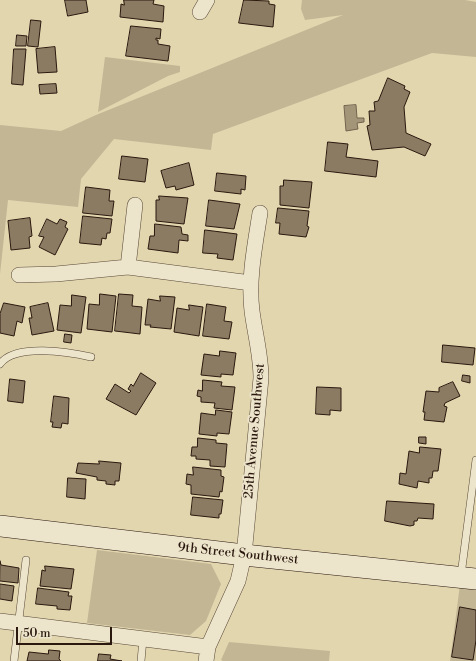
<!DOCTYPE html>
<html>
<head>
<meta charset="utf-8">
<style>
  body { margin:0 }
  #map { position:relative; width:476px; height:661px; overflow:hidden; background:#e2d6af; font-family:"Libre Bodoni",serif }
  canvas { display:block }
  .scale { position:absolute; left:16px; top:627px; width:96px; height:18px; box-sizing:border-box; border:2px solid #2a180e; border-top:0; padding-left:5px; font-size:12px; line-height:14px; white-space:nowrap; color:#2a180e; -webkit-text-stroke:3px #ece4cb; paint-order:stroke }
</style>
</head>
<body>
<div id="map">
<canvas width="476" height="661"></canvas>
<div class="scale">50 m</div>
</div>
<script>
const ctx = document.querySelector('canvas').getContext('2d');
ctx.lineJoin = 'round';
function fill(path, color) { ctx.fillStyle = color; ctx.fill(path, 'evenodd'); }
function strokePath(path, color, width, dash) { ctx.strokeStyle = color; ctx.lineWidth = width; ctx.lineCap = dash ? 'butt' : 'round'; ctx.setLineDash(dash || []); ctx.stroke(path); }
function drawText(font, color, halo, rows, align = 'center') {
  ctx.font = font + ' "Libre Bodoni",serif'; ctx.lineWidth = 3.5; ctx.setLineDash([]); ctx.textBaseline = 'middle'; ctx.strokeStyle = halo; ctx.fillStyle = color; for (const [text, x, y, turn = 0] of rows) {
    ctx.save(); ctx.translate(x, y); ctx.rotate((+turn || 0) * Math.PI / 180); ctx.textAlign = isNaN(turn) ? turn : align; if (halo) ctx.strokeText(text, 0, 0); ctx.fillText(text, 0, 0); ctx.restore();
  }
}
fill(new Path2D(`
  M 302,0 L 465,0 L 476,2 L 476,57 L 432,53 L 213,134 L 211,150 L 114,139 L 81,179 L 78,207 L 8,200 L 0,274 L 0,125 L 61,131 L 96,115 L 343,15 L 305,20 L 301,9 Z
  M 105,57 L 180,66 L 180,72 L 168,76 L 98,112 Z
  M 97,550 L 211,564 L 221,584 L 206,621 L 190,635 L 87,623 Z
  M 461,577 L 476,579 L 476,661 L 450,661 Z
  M 229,642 L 330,651 L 329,661 L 223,661 L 221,660 Z`), '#c3b694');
const water = new Path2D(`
  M 356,105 L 357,118 L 364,118 L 364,122 L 357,123 L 358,129 L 346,131 L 344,106 Z`);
fill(water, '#a39578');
strokePath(water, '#73634e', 1);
const building = new Path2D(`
  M 65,0 L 86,0 L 88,12 L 68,16 Z
  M 124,0 L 154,0 L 153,4 L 164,6 L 163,22 L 120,17 L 121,4 L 124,5 Z
  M 244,0 L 269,1 L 269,4 L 275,5 L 273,27 L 239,23 Z
  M 31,20 L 41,21 L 38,47 L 28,46 Z
  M 131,26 L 161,29 L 160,39 L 156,38 L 156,40 L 158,40 L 158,44 L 170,46 L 168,61 L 126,56 Z
  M 17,35 L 27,36 L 26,46 L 16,46 Z
  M 55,47 L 57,72 L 38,73 L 36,49 Z
  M 14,49 L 26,49 L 23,85 L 12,84 Z
  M 388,78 L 405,86 L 404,89 L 410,92 L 404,107 L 406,133 L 431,144 L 425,156 L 404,147 L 372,150 L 367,126 L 370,125 L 369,111 L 375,111 L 374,102 L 378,101 Z
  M 56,84 L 57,93 L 40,94 L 39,85 Z
  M 328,142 L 348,144 L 346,157 L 378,161 L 376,177 L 325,171 Z
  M 122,156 L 148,159 L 145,182 L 119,179 Z
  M 189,163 L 194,185 L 176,190 L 175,186 L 166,188 L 161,171 Z
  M 217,173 L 246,176 L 245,190 L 241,189 L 241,194 L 215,191 Z
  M 284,180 L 312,182 L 309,208 L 280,205 L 280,186 L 283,186 Z
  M 86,187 L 110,190 L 109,201 L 114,201 L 112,216 L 83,213 Z
  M 159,196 L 188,198 L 184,224 L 156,221 L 156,200 L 159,200 Z
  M 209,200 L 240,204 L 234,229 L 206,226 Z
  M 278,208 L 309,211 L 307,226 L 309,227 L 306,237 L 279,234 L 280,223 L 276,223 Z
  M 83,216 L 112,219 L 110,233 L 107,233 L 106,239 L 102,238 L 101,245 L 80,243 Z
  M 30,218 L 32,236 L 29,237 L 30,248 L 11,250 L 8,221 Z
  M 47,219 L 57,224 L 60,219 L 67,222 L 65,227 L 68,229 L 55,255 L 39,247 L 44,237 L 39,236 Z
  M 155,224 L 181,227 L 182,234 L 188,235 L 188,241 L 179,240 L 178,253 L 148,249 L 150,236 L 154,236 Z
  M 205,230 L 237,234 L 233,260 L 217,258 L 218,254 L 203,253 Z
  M 100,294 L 116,296 L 112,332 L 87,329 L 89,304 L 99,305 Z
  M 119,294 L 133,295 L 132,306 L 142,307 L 140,334 L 115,331 Z
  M 72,295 L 86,297 L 81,333 L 57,330 L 60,305 L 71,306 Z
  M 160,296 L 175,297 L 171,329 L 150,327 L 151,325 L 145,325 L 148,299 L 160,301 Z
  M 4,303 L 25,307 L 22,323 L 17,321 L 14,336 L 0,333 L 0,314 Z
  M 48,303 L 54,331 L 32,335 L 29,318 L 32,318 L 30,307 Z
  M 207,304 L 226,307 L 224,321 L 232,322 L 229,339 L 203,336 Z
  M 189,305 L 203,307 L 199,336 L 174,332 L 177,308 L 189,310 Z
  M 65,334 L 72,335 L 71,343 L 64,342 Z
  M 443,345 L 475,348 L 473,365 L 442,362 Z
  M 220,351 L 236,353 L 233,375 L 221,374 L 221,377 L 201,375 L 204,354 L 219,356 Z
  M 141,373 L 156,383 L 136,415 L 106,399 L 115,384 L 129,393 L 131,391 L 128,389 L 131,384 L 133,386 Z
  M 463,375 L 470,376 L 470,383 L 462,381 Z
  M 10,379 L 25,381 L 23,403 L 8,401 Z
  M 203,380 L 222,382 L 221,386 L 235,387 L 232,410 L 214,408 L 215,403 L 201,402 L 201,397 L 197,396 L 198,390 L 202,391 Z
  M 453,382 L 460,396 L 445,403 L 444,406 L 447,407 L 444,422 L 424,420 L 425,412 L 423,412 L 426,391 L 439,392 L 439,388 Z
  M 317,387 L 341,388 L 341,411 L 330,410 L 330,415 L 316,414 Z
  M 54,396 L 69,398 L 68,424 L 62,423 L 61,428 L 52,427 L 53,422 L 51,422 Z
  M 216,410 L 232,412 L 229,434 L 217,433 L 217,436 L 199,434 L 201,413 L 215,415 Z
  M 419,437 L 426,437 L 426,444 L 419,443 Z
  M 198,438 L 216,440 L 216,443 L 227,444 L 225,467 L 210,466 L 210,460 L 196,459 L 196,456 L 191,456 L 192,447 L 197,447 Z
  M 420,447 L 441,449 L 438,471 L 433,471 L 432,478 L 429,478 L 429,483 L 418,481 L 417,488 L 399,484 L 400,473 L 406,474 L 409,451 L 419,453 Z
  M 99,461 L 121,463 L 119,481 L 115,481 L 115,485 L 106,484 L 106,481 L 97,480 L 97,477 L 76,473 L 78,463 L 99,464 Z
  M 193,467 L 221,470 L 221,476 L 224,477 L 222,492 L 220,491 L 219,497 L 191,494 L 191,485 L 186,484 L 187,474 L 193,475 Z
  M 68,478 L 86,479 L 85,499 L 67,497 Z
  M 193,497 L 223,500 L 221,514 L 219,514 L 219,518 L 191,515 Z
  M 387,501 L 434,504 L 433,519 L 418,518 L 417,521 L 414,521 L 414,525 L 410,526 L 385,521 Z
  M 0,561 L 1,565 L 19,568 L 18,583 L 0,581 Z
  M 45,566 L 74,569 L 71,589 L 40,586 L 42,570 L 45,571 Z
  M 0,584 L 14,586 L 12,601 L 0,599 Z
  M 38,588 L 69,592 L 68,596 L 72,596 L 70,610 L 57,609 L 57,606 L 36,604 Z
  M 460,607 L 476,610 L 476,640 L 473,660 L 452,657 Z
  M 49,650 L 60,651 L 59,659 L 61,661 L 27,661 L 29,652 L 48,654 Z
  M 99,654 L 111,655 L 110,659 L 122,661 L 98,661 Z`);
fill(building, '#8a7b62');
strokePath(building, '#2a180e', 1);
const lane = new Path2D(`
  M 0,364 C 15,343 69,352 91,357
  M 461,575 L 476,460
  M 14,661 L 26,560
  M 141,661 L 143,639`);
const street = new Path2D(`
  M 200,12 L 207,0
  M 128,267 L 135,205
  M 19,275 L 56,274 L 128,267 L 251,283
  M 0,621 L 208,647
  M 206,661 L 208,647 L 238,581 L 244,555 L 261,378 C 261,355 255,334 252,311 C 248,279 255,245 260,213`);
const secondary = new Path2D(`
  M 0,526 L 244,555 L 476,579`);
strokePath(lane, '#584836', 8);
strokePath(street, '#584836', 16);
strokePath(secondary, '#2a180e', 22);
strokePath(lane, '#ece4cb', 7);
strokePath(street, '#ece4cb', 15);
strokePath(secondary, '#ece4cb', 21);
drawText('13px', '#2a180e', '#ece4cb', [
  ["25th Avenue Southwest",255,431,-85],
  ["9th Street Southwest",238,554,6]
]);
</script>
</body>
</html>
